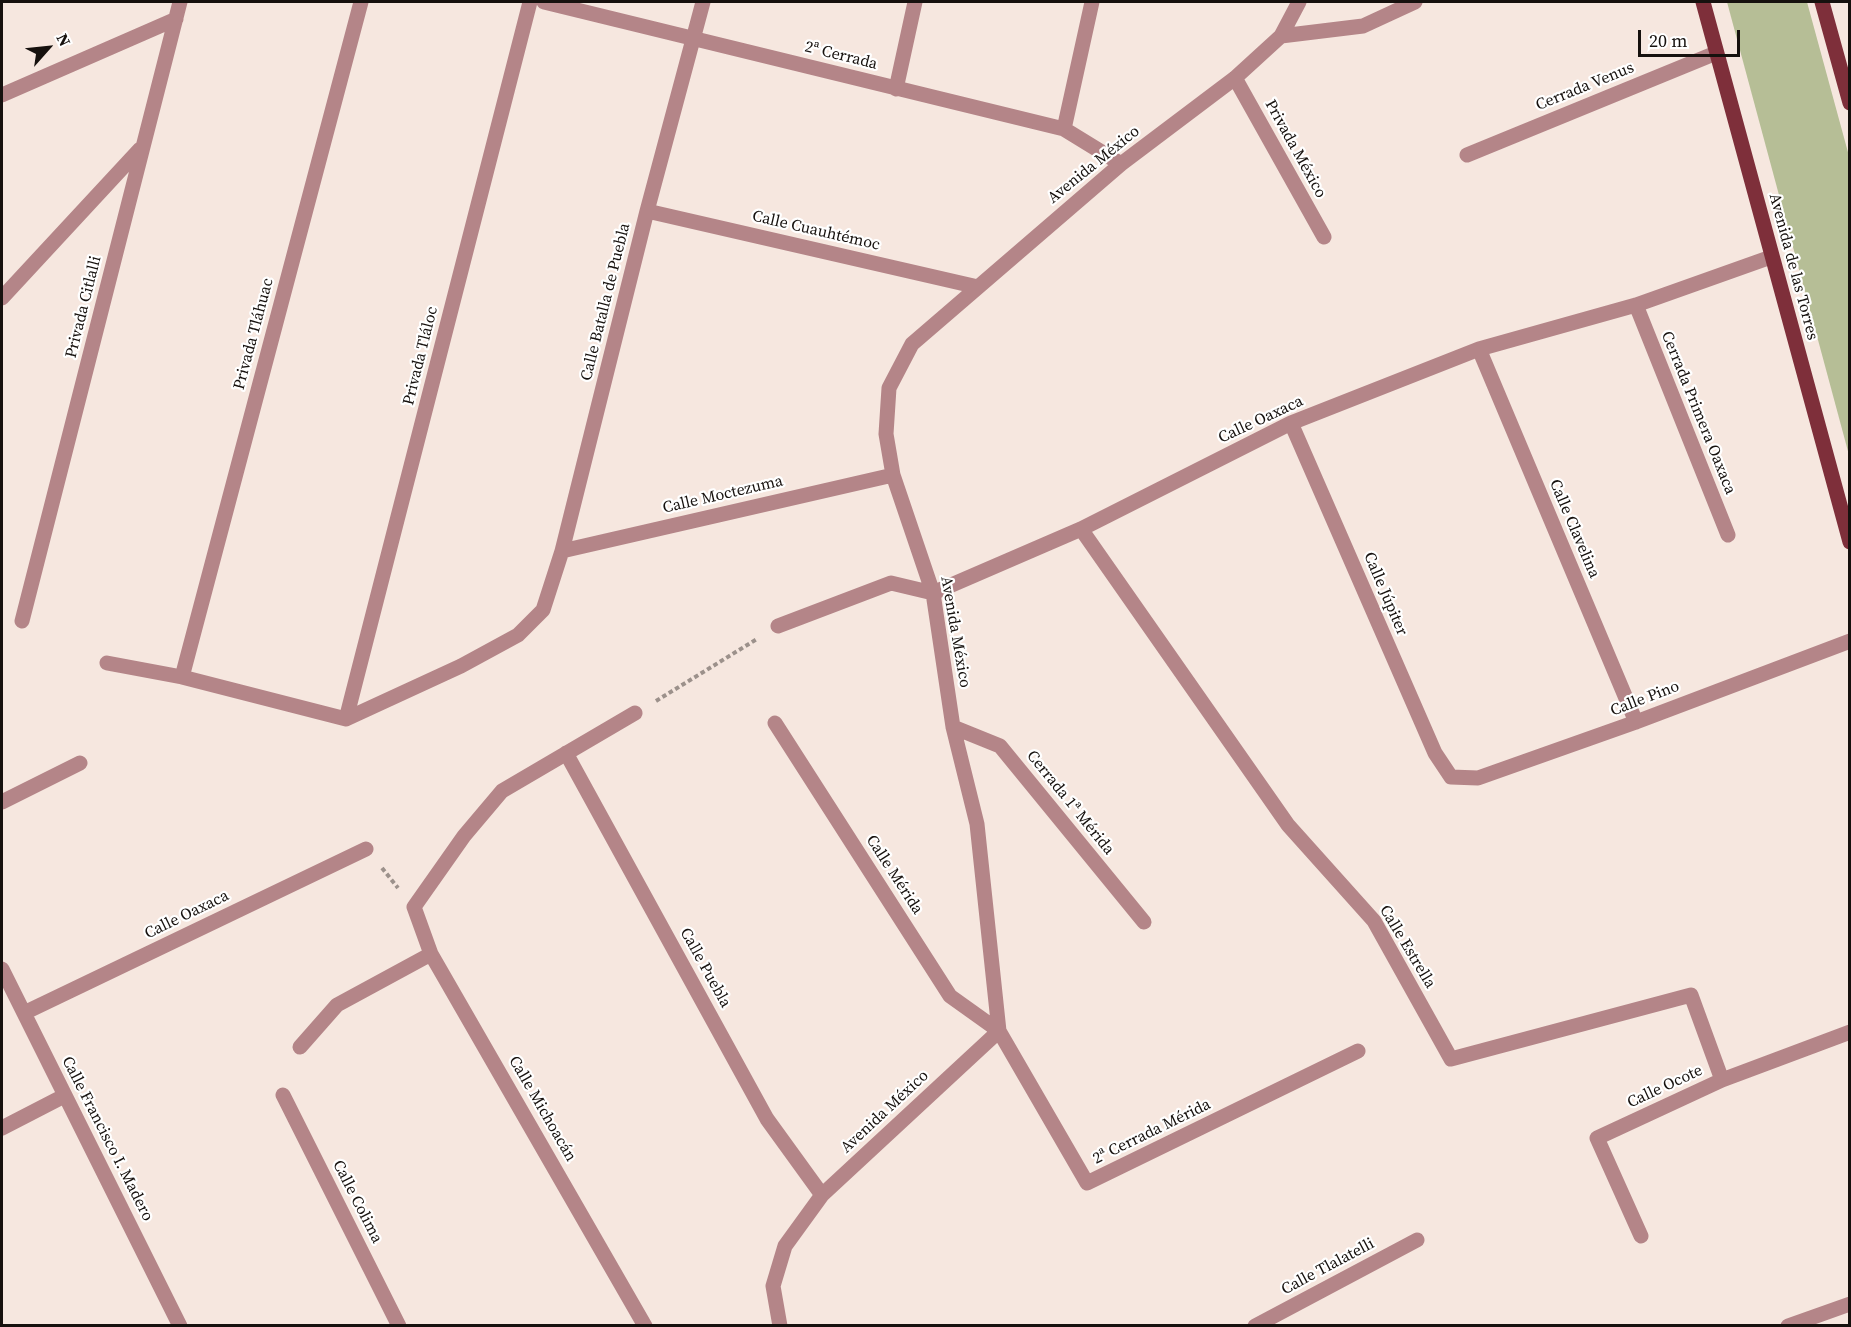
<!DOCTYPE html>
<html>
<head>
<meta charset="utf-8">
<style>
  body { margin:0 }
  #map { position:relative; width:1851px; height:1327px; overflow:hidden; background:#f6e7df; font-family:"Source Serif 4",serif }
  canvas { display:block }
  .frame { position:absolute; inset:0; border:3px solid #16110e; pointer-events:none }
  .north { position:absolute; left:18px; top:18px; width:60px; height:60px; -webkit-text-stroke:4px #fff; paint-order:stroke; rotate:63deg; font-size:16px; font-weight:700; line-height:24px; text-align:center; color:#16110e }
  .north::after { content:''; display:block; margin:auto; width:21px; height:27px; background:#16110e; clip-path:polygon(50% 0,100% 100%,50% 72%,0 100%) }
  .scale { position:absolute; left:1638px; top:30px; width:102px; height:27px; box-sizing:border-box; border:3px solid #16110e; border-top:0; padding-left:8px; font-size:18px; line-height:21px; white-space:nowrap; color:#16110e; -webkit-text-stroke:4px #fff; paint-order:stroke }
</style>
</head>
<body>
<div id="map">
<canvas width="1851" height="1327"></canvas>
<div class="frame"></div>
<div class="north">N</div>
<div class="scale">20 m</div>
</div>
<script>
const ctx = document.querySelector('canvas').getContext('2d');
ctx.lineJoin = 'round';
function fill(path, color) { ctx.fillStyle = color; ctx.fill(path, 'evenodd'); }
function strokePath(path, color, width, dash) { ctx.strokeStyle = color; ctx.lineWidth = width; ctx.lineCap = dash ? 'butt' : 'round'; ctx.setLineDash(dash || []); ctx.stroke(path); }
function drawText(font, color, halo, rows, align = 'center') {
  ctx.font = font + ' "Source Serif 4",serif'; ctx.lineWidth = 4.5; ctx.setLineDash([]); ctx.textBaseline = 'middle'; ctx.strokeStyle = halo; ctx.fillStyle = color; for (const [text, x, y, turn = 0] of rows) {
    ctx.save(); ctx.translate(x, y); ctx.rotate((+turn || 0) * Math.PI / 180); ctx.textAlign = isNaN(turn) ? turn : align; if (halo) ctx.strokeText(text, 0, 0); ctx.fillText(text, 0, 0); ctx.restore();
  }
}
fill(new Path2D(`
  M 1727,2 L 1807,2 L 1849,156 L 1849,455 Z`), '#b6be96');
strokePath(new Path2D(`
  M 656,701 L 757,639
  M 382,868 L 398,888`), '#9c918b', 4, [4.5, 3]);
strokePath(new Path2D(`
  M 544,2 L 1064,129 L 1121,164
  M 1281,36 L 1363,26 L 1415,2
  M 1235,78 L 1324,237
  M 896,89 L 915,2
  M 2,95 L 176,19
  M 1064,129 L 1092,2
  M 1467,155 L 1716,53
  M 647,211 L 978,287
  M 2,298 L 140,149
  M 1636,305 L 1728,535
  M 1479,349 L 1636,722
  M 1291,423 L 1435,753 L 1451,777 L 1478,778 L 1636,722 L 1850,641
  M 1081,529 L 1288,825 L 1374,921 L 1451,1059 L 1691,995 L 1722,1080
  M 562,551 L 893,475
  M 22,621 L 180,2
  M 778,626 L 891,583 L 933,593 L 1081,529 L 1291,423 L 1479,349 L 1636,305 L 1771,257
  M 107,663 L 182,677 L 346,719 L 461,666 L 518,635 L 543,610 L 562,551 L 647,211 L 703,2
  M 182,677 L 361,2
  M 635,713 L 502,791 L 464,836 L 414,907 L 431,954 L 645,1326
  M 346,719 L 530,2
  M 775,723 L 950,996 L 999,1031 L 1087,1183 L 1358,1051
  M 953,727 L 1000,746 L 1144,922
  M 566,753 L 767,1119 L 822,1195
  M 2,802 L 80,763
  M 2,969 L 180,1326
  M 24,1013 L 366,849
  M 300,1047 L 337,1005 L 431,954
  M 283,1095 L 399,1326
  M 2,1128 L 64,1096
  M 1641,1236 L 1597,1138 L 1722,1080 L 1850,1032
  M 780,1326 L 773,1286 L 785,1246 L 822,1195 L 999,1031 L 977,824 L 953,727 L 933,593 L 893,475 L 886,434 L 889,388 L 912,344 L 1121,164 L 1235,78 L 1281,36 L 1299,2
  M 1255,1326 L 1417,1240
  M 1788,1326 L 1850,1304`), '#b48588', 15);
strokePath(new Path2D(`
  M 1703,2 L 1850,542
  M 1822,2 L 1850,103`), '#7e2f3a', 15);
drawText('16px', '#16110e', '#fff', [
  ["2ª Cerrada",841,56,14],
  ["Cerrada Venus",1585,87,-22],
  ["Privada México",1295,149,61],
  ["Avenida México",1094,165,-39],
  ["Calle Cuauhtémoc",816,231,13],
  ["Avenida de las Torres",1793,267,75],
  ["Calle Batalla de Puebla",606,302,-76],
  ["Privada Citlalli",84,307,-76],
  ["Privada Tláhuac",254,334,-75],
  ["Privada Tláloc",421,356,-76],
  ["Cerrada Primera Oaxaca",1698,413,68],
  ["Calle Oaxaca",1261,420,-25],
  ["Calle Moctezuma",723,495,-13],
  ["Calle Clavelina",1574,529,67],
  ["Calle Júpiter",1385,594,67],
  ["Avenida México",955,632,80],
  ["Calle Pino",1645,699,-21],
  ["Cerrada 1ª Mérida",1070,803,51],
  ["Calle Mérida",894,875,57],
  ["Calle Oaxaca",187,915,-26],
  ["Calle Estrella",1407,947,59],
  ["Calle Puebla",705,968,61],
  ["Calle Ocote",1665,1087,-25],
  ["Calle Michoacán",542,1109,60],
  ["Avenida México",885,1112,-43],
  ["2ª Cerrada Mérida",1152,1132,-26],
  ["Calle Francisco I. Madero",107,1139,63],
  ["Calle Colima",357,1202,63],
  ["Calle Tlalatelli",1328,1267,-28]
]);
</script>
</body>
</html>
